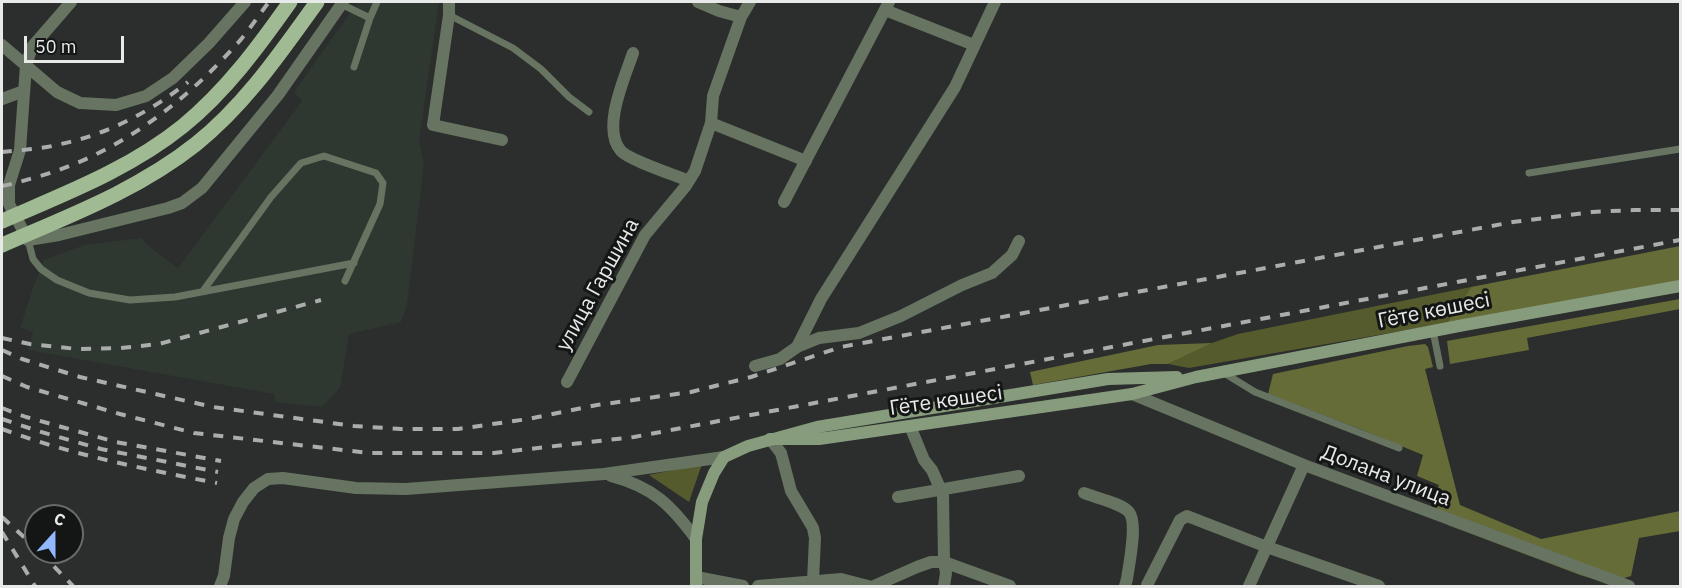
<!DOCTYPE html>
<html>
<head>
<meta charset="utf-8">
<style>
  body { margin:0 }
  #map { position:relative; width:1682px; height:588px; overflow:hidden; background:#2b2e2c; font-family:"IBM Plex Sans",sans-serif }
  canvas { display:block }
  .frame { position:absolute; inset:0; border:3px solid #e7eae8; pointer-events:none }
  .north { position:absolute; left:24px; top:504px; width:60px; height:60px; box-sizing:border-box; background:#141615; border:2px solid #686b69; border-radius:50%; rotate:21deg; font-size:16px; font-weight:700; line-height:24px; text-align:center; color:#e7eae8 }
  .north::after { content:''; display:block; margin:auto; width:21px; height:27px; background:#91b8fd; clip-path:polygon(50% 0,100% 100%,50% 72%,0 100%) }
  .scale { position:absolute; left:24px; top:36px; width:100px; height:27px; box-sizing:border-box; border:3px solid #e7eae8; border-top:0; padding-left:8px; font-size:18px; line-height:21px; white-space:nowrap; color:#e7eae8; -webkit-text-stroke:4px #141615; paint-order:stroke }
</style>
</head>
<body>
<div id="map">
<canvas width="1682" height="588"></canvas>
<div class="frame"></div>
<div class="north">С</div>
<div class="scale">50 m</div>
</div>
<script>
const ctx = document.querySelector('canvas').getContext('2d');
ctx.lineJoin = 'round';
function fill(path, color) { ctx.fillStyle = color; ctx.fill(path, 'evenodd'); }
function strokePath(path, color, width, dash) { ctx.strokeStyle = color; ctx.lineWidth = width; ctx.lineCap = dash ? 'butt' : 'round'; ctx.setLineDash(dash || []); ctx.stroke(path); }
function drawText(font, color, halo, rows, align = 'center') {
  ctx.font = font + ' "IBM Plex Sans",sans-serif'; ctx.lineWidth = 6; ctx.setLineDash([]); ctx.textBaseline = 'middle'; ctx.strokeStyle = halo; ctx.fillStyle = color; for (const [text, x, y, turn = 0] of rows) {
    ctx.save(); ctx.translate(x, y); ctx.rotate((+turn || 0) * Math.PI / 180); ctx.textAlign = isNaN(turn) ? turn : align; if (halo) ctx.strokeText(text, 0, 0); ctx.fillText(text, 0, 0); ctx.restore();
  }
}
fill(new Path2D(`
  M 358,2 L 439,2 L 419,141 L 424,165 L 407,305 L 401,322 L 349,334 L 340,388 L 322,407 L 275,402 L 274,394 L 28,350 L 33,332 L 20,328 L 33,288 L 44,260 L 84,245 L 142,238 L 146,244 L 178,268 L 302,101 L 294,92 Z`), '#2e3831');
fill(new Path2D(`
  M 1471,287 L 1447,323 L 1189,368 L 1168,364 L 1209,344 L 1238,334 Z
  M 702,464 L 689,502 L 649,475 Z`), '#565b2d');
fill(new Path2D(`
  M 1680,246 L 1680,281 L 1447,323 L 1471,287 Z
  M 1680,299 L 1680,309 L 1527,338 L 1529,350 L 1450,364 L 1447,341 Z
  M 1212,343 L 1168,364 L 1151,364 L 1033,385 L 1030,372 L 1158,345 Z
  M 1425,344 L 1428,347 L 1433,367 L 1425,369 L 1460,505 L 1541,539 L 1680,511 L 1680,531 L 1639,538 L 1631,576 L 1607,583 L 1580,575 L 1448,525 L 1434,509 L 1433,499 L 1439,485 L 1417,476 L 1423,455 L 1360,429 L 1268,394 L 1273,374 L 1408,346 Z`), '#666c38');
strokePath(new Path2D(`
  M 341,4 L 370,18
  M 449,15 L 513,48 L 541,69 L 569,97 L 589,112
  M 354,67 L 370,18 L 377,2
  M 1529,173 L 1680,149
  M 28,240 L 33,259 L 41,269 L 57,280 L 89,293 L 130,300 L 175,297 L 354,263
  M 203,291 L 271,197 L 301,163 L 324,156 L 376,173 L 383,183 L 380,204 L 345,281
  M 1433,331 L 1440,366
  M 1224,373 L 1255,392 L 1399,448`), '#677461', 7);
strokePath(new Path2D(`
  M 449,2 L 449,15 L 433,125 L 502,140
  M 698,2 L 719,11 L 741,17
  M 885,10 L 974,45
  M 633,53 C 625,77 601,129 621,151 C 629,160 675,175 689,181
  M 26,65 L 32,47 L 71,2
  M 2,99 L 24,91
  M 711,123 L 806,161
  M 784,202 L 889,2
  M 797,347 L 821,299 L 955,87 L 995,2
  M 755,366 L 780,359 L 797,347 L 819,338 L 859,333 L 901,316 L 962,285 L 992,273 L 1012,255 L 1019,241
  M 567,382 L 645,235 L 685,187 L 695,171 L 711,123 L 713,96 L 741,17 L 750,2
  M 1132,394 L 1304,465 L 1629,586
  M 910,426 L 924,460 L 932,470 L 943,495 L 944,562 L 946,573 L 944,586
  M 770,439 L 781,453 L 791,491 L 813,528 L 815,538 L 813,581
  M 1084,493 C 1096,498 1121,503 1129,512 C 1138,523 1129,564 1127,579 L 1125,586
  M 898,497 L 1019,476
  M 696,577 L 743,586
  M 1147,585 L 1180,520 L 1187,516 L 1267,547 L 1379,586
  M 758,586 L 841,579 L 868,586
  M 874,586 L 917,567 L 931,562 L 944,562 L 1010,586
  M 1249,586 L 1304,465`), '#677461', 12);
strokePath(new Path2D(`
  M 2,45 L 57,92 L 80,103 L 116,105 L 146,96 L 173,78 L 209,43 L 245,2
  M 26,65 L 20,150 L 9,185 L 9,204 L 28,240 L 59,235 L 168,208 L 182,203 L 202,188 L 278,95 L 343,2
  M 611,476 C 653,487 671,505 696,539
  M 220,586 L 224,576 L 229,538 L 234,519 L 243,502 L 254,488 L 268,479 L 283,478 L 356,488 L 406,489 L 604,474 L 724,457`), '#677461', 12);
strokePath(new Path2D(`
  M 770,439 L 819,439 L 1132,394 L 1196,377 L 1464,325 L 1680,286
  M 696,586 L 696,539 L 702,502 L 714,473 L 724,457 L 748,446 L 817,427 L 1108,379 L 1177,377`), '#879c7d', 12);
strokePath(new Path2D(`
  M 2,152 C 21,150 42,149 61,144 C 108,134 150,112 188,82
  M 2,186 C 14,184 25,180 37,177 C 115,155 182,105 236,45 C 248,32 258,16 269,2
  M 2,338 L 30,344 L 77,349 L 121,348 L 159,344 L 321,300
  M 2,350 L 22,359 L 80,377 L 213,407 L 354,426 L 401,429 L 458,429 L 528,419 L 597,405 L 691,392 L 751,377 L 841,347 L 1513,222 L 1592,212 L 1634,210 L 1680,210
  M 2,376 L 27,387 L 120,414 L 194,433 L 369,453 L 494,453 L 634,437 L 1680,240
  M 2,408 L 26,417 L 116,442 L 221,461
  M 2,419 L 38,431 L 101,449 L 218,472
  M 2,429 C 72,455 144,469 217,483
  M 2,517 L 36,548
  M 2,532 L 35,586
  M 40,552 L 73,586`), '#aaadab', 4, [10, 10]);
strokePath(new Path2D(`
  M 2,221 C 64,194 130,169 183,126 C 226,91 259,46 290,2
  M 2,245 C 69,216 138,190 196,144 C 245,105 281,52 317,2`), '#a0bb93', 15);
drawText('21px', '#e7eae8', '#141615', [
  ["улица Гаршина",598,285,-61],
  ["Гёте көшесі",1434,311,-11],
  ["Гёте көшесі",946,401,-8],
  ["Долана улица",1386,476,21]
]);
</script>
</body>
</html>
